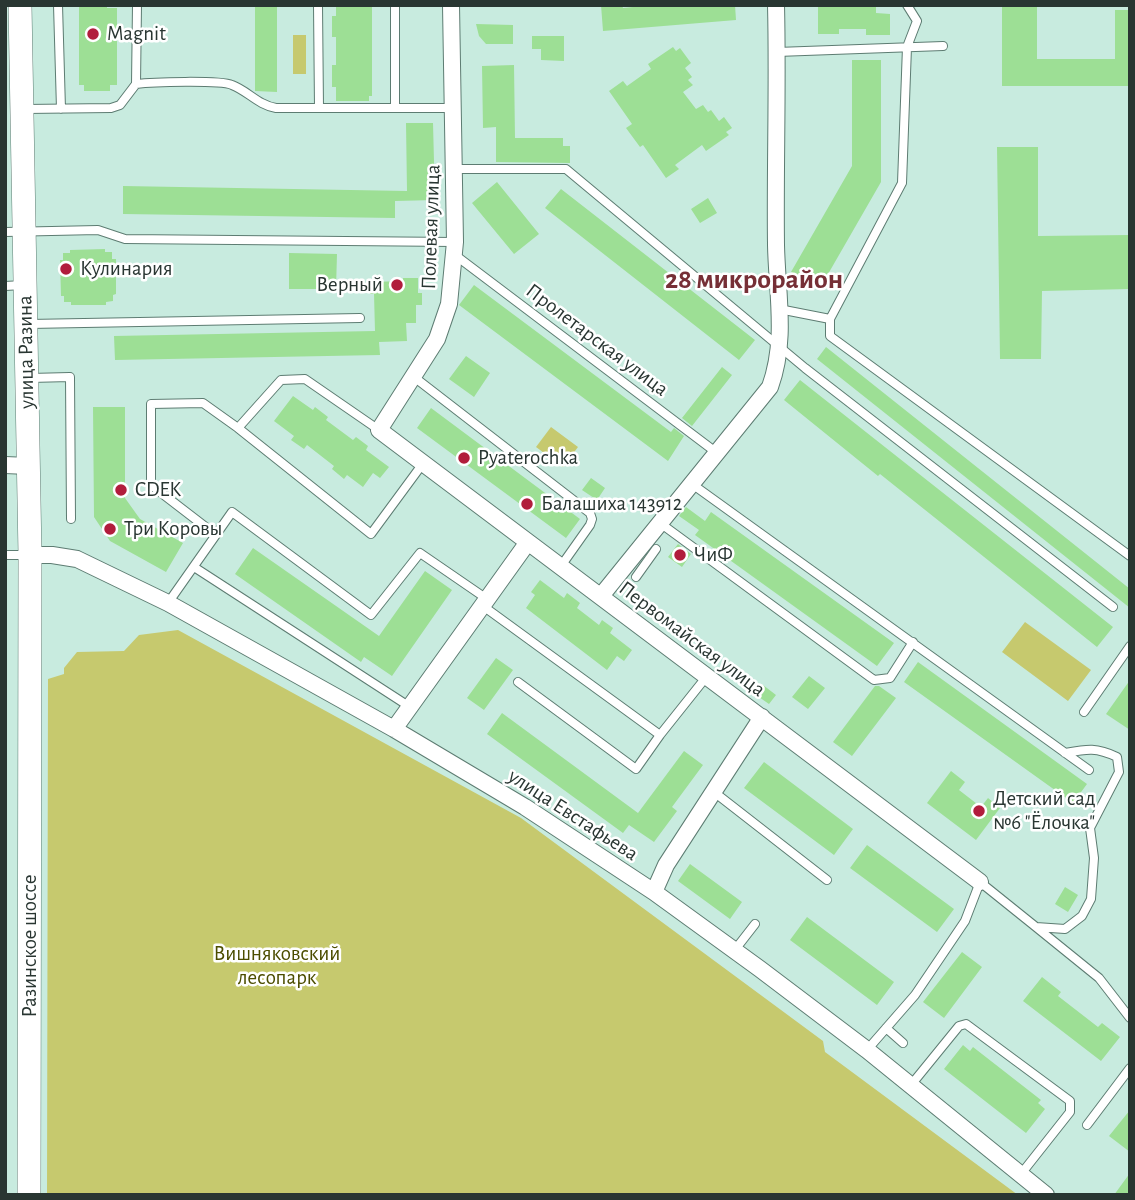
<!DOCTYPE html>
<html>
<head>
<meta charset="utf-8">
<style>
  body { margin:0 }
  #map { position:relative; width:1135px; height:1200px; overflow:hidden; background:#c8ebdf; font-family:"Alegreya Sans",sans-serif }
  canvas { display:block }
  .frame { position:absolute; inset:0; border:7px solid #293632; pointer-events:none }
</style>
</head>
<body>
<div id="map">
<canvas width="1135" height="1200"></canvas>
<div class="frame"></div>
</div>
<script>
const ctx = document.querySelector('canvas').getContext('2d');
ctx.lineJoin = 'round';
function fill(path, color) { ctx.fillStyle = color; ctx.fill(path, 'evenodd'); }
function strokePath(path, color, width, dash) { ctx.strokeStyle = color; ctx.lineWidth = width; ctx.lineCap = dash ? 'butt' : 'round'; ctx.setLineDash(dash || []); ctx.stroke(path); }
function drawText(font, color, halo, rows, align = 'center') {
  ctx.font = font + ' "Alegreya Sans",sans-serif'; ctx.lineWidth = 5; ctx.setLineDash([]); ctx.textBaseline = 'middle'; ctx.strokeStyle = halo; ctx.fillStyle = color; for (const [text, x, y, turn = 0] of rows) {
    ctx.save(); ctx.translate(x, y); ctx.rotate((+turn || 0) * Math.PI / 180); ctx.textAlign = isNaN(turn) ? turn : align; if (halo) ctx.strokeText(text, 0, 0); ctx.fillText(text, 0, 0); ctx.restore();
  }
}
fill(new Path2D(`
  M 293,35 L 306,35 L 306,74 L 293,74 Z
  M 551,427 L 578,447 L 563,467 L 536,447 Z
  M 1025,622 L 1091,670 L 1068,701 L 1002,652 Z
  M 178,630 L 521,818 L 823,1041 L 825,1052 L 1018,1195 L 47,1195 L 48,679 L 64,674 L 64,668 L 77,652 L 124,651 L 139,635 Z`), '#c6c96e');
fill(new Path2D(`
  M 79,5 L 107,5 L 107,8 L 117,8 L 117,85 L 110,85 L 110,91 L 84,91 L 84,85 L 79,85 Z
  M 255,5 L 277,5 L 277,92 L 255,91 Z
  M 336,5 L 372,5 L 372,96 L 369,96 L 369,101 L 336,101 L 336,87 L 332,87 L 332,65 L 336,65 L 336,37 L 332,37 L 332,16 L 336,16 Z
  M 601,5 L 622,5 L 623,8 L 653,5 L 735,5 L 736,20 L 603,31 Z
  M 818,5 L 876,5 L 876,13 L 890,14 L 890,35 L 866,35 L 866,29 L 839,29 L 839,34 L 818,34 Z
  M 1002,5 L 1037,5 L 1037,59 L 1115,59 L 1115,10 L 1130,10 L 1130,86 L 1002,86 Z
  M 476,24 L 513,25 L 513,44 L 486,44 L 479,36 Z
  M 532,36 L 564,36 L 564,61 L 541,60 L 541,49 L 532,49 Z
  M 673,47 L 676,51 L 680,48 L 691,63 L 685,68 L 692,77 L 688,80 L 693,85 L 683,92 L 696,109 L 703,105 L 708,112 L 711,110 L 719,121 L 724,117 L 732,128 L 726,132 L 729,135 L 706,151 L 702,145 L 675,165 L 679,169 L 666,178 L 643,145 L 640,147 L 626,128 L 632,124 L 609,91 L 623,81 L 627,86 L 651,69 L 648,64 Z
  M 852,60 L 881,60 L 881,182 L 820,288 L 791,272 L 852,166 Z
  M 514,65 L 515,138 L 563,138 L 563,146 L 570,146 L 570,163 L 496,162 L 496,127 L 483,128 L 482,66 Z
  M 406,123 L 433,123 L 435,200 L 395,201 L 395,218 L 123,214 L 123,186 L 407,191 Z
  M 997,147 L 1038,147 L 1038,236 L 1130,235 L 1130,289 L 1042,291 L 1041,359 L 1000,359 Z
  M 497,182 L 539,234 L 514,254 L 472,203 Z
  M 561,189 L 755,340 L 739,360 L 545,208 Z
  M 708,198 L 717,213 L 700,223 L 691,209 Z
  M 105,249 L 105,252 L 112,252 L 112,259 L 116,259 L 116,294 L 113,295 L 113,301 L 106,302 L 106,305 L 71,305 L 71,302 L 64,302 L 64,296 L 61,296 L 60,260 L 63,260 L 63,253 L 70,253 L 70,250 Z
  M 289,253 L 337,254 L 336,289 L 289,289 Z
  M 403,278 L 418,278 L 418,293 L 422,293 L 422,305 L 416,305 L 416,323 L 406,323 L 407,341 L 379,342 L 380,355 L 115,360 L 114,336 L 375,331 L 374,294 L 370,294 L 370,282 L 403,281 Z
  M 474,285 L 671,432 L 674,428 L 684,436 L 668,461 L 459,305 Z
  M 826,347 L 1130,589 L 1130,608 L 817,359 Z
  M 466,356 L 490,373 L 474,397 L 449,379 Z
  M 722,367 L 732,375 L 692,426 L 682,418 Z
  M 800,380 L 1113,627 L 1097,647 L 880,474 L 878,476 L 784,400 Z
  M 293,396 L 313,410 L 315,407 L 328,417 L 326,420 L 353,440 L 356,437 L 368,446 L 366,450 L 389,467 L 380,478 L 373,473 L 363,487 L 347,475 L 344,479 L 332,469 L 334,466 L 307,445 L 304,449 L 291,440 L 294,436 L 274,421 Z
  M 93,407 L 125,407 L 125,498 L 140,519 L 183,543 L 166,572 L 110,541 L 94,517 Z
  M 431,408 L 580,519 L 566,538 L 417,428 Z
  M 591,478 L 605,488 L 597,500 L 582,490 Z
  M 686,507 L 705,521 L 711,512 L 894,643 L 877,666 L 695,535 L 699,530 L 679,516 Z
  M 678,544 L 691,554 L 682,567 L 668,557 Z
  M 253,548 L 379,636 L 425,571 L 452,590 L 392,676 L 364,657 L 361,662 L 235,574 Z
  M 540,580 L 564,598 L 567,593 L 580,603 L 577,608 L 599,625 L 602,620 L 613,628 L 610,633 L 632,650 L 624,661 L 617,656 L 607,670 L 526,608 L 535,595 L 531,592 Z
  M 496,658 L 513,670 L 484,710 L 467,698 Z
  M 918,662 L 1087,784 L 1073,803 L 904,682 Z
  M 809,676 L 825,688 L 808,709 L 792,697 Z
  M 1130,680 L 1130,730 L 1106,714 Z
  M 763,685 L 776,695 L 769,704 L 756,695 Z
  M 875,686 L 879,686 L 896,698 L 852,756 L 833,742 Z
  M 502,713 L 638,813 L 684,751 L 703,765 L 672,807 L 677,811 L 654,842 L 629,825 L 623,833 L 487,734 Z
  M 764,762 L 853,829 L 834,855 L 744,788 Z
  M 951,771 L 965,782 L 959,790 L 981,807 L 988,798 L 1000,808 L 976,840 L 927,803 Z
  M 867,845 L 954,909 L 937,932 L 850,868 Z
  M 690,864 L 742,902 L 730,919 L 678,881 Z
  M 1065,887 L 1078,895 L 1068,912 L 1055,904 Z
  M 807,917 L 894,982 L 877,1005 L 790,940 Z
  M 962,952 L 982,967 L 944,1018 L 923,1002 Z
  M 1042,977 L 1061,992 L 1058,996 L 1098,1027 L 1102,1023 L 1120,1037 L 1101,1061 L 1023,1001 Z
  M 963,1045 L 970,1051 L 973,1047 L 1041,1100 L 1038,1103 L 1045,1109 L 1026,1133 L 944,1069 Z
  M 1130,1110 L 1130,1152 L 1109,1136 Z
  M 1130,1173 L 1130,1195 L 1114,1195 Z`), '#9ddf95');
const service = new Path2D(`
  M 58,5 L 61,109
  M 318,5 L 319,108
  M 395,5 L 395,108
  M 777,52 L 943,46
  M 136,84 L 137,5
  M 25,109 L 111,108 L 120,105 L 136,84 C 152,82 220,80 232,85 C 248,91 258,105 276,108 L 453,108
  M 454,169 L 566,169 L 805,368 L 1113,607
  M 5,232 L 98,230 L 125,239 L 455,242
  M 455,255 L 717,453
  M 5,286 L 23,285
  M 779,309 L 830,319 L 902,183 L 907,47 L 917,21 L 907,5
  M 830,319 L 830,336 L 1130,556
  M 29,324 L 360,318
  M 414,377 L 590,513 L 592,519 L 590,525 L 561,566
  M 30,378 L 70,377 L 71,519
  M 379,430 L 305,379 L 281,380 L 238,428 L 371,534 L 424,462
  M 692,484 L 1089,770
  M 660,523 L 874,680 L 890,678 L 913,642
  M 216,535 L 151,485 L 151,404 L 203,403 L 238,428
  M 5,555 L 27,555
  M 194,567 L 410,707
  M 636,577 L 656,549
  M 168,603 L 232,512 L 371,615 L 420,553 L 487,599
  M 483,606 L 660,735 L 707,676
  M 518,682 L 636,769 L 660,735
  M 1084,712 L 1130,646
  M 714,792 L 827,880
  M 1036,927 L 1099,978 L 1130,1018
  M 734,951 L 755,924
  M 886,1028 L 903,1043
  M 867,1050 L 915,995 L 965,921 L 980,882 L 1036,927 L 1065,929 L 1082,916 L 1091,899 L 1094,858 L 1090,828 L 1119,772 L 1117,757 C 1096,747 1087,749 1065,753
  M 911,1085 L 959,1026 L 966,1024 L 1070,1101 L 1070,1112 L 1021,1174
  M 1087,1125 L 1130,1068`);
const minor = new Path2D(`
  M 451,5 L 455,242 L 449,304 L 437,339 L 379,430 L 980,882
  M 5,465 L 28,466
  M 30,555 L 52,555 L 77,559 L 168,603 L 394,729 L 525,807 L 654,892 L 760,969 L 867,1050 L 1046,1195
  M 601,596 L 770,387 C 787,340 777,294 776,245 C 775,165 778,85 776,5
  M 394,729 L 528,542
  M 654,892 L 666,865 L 762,717`);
const secondary = new Path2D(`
  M 20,5 L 30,555 L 29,1195`);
strokePath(service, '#5d7c72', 10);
strokePath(minor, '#5d7c72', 18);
strokePath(secondary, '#5d7c72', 24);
strokePath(service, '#fff', 8);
strokePath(minor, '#fff', 16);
strokePath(secondary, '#fff', 23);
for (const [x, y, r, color] of [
  [93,34,7,"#b11d3c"],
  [66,269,7,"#b11d3c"],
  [397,285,7,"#b11d3c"],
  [464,458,7,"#b11d3c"],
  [121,490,7,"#b11d3c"],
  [527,504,7,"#b11d3c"],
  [110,529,7,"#b11d3c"],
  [680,555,7,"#b11d3c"],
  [979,811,7,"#b11d3c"]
]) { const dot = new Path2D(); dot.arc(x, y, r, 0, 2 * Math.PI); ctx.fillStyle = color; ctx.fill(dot); strokePath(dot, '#fff', 2.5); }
drawText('21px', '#293632', '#fff', [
  ["Magnit",107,34],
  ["Кулинария",80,269],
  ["Верный",383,285,"right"],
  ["Pyaterochka",478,458],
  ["CDEK",135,490],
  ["Балашиха 143912",541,504],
  ["Три Коровы",124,529],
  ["ЧиФ",694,555],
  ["Детский сад",993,799],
  ["№6 \"Ёлочка\"",993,823]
], 'left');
drawText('21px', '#293632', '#fff', [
  ["Полевая улица",431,227,-88],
  ["Пролетарская улица",597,340,37],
  ["улица Разина",26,352,-91],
  ["Первомайская улица",692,639,37],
  ["улица Евстафьева",573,815,33],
  ["Разинское шоссе",30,946,-90]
]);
drawText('21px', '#4c4d00', '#fff', [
  ["Вишняковский",277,954],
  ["лесопарк",277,978]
]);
drawText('bold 28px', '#762f36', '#fff', [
  ["28 микрорайон",754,280]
]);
</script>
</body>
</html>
